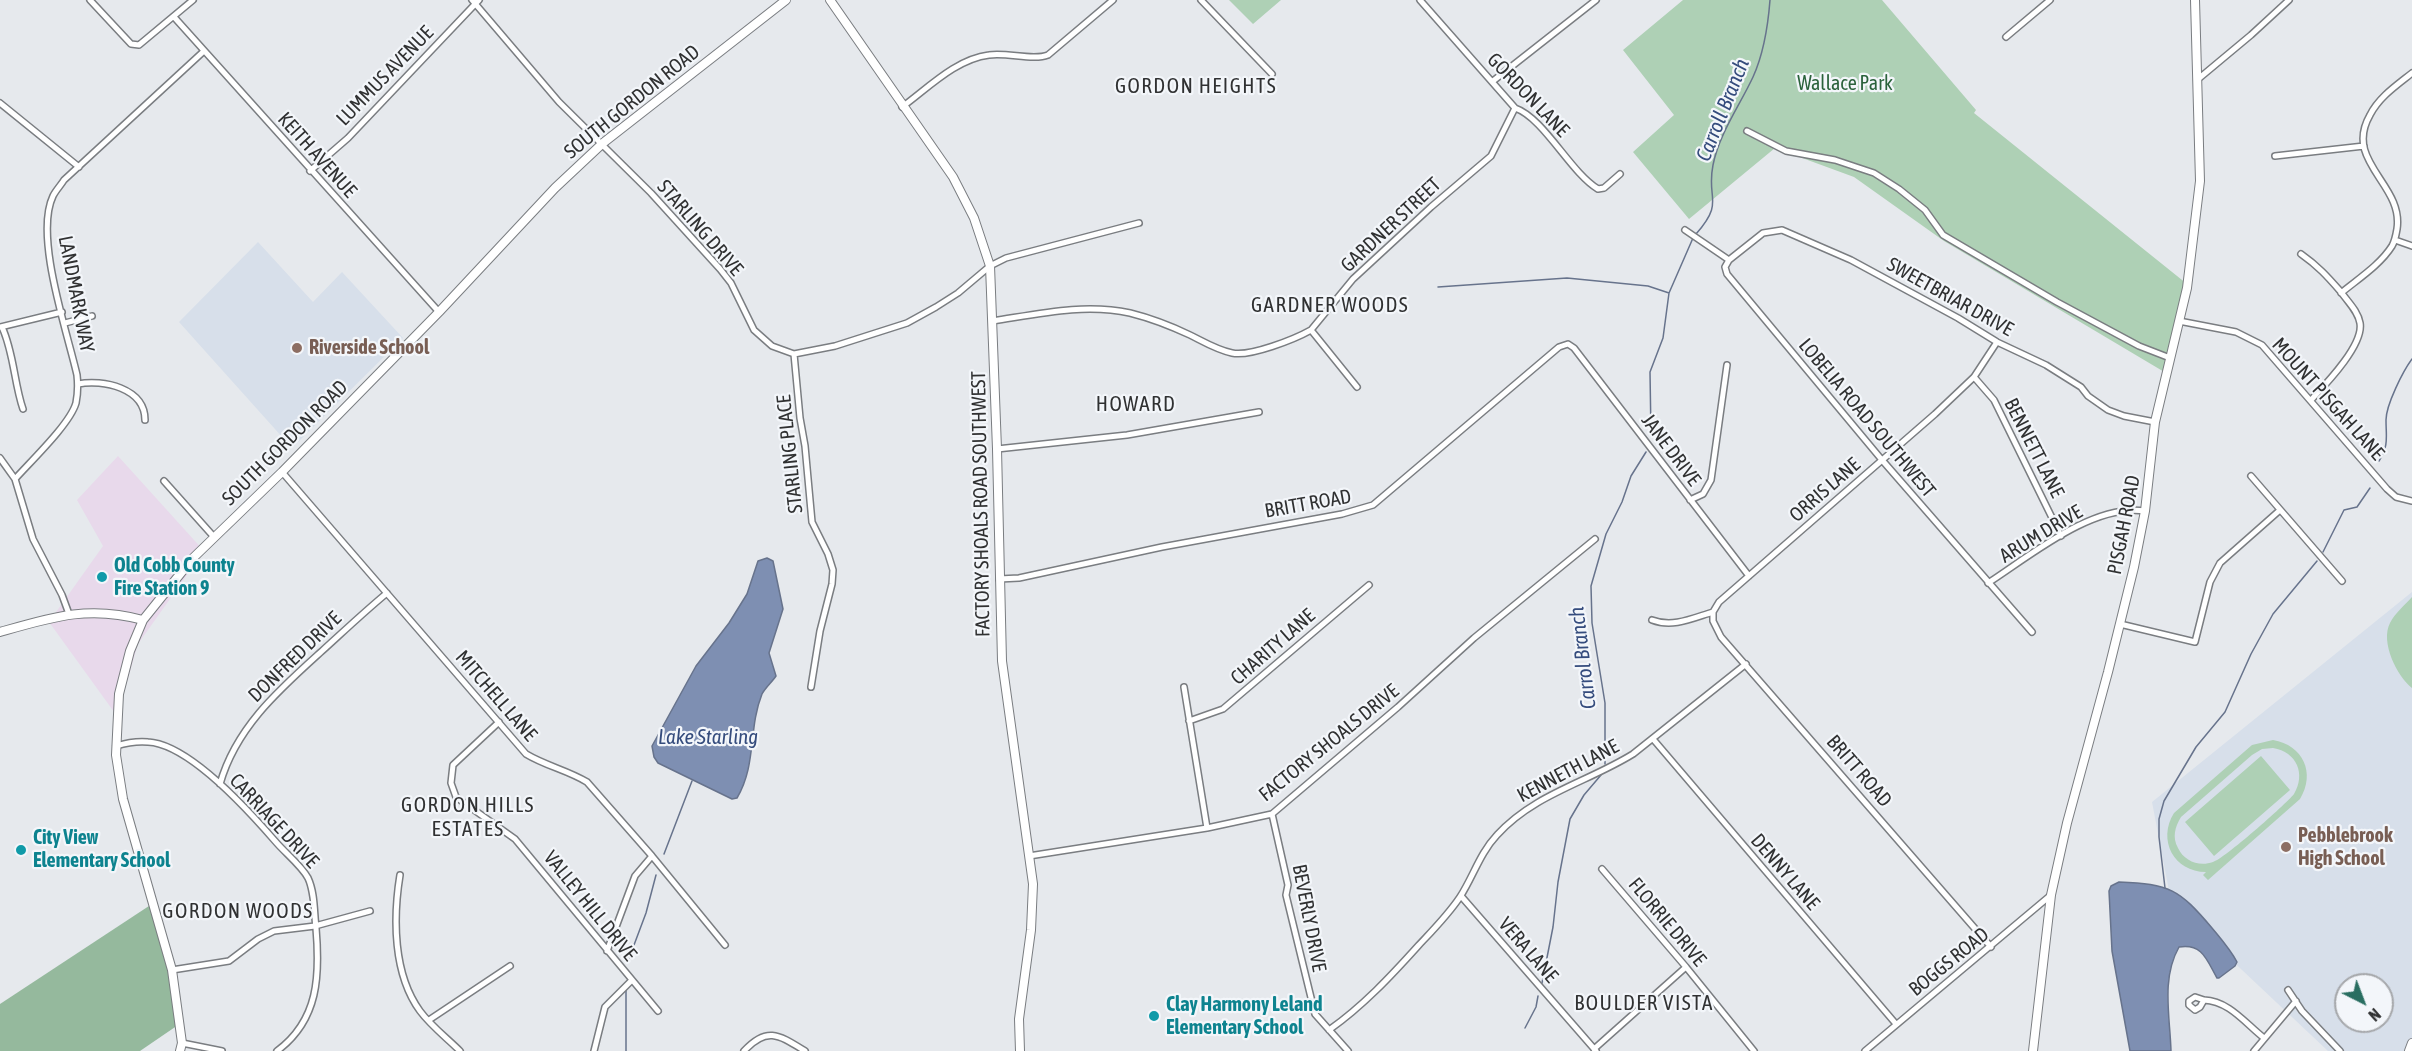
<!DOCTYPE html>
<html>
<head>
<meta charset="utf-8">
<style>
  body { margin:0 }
  #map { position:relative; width:2412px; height:1051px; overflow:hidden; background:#e6e9ed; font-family:"Asap Condensed",sans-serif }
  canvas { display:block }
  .north { position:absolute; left:2334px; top:973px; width:60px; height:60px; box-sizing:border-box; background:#f3f6fa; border:2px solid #a5a7aa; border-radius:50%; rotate:138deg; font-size:16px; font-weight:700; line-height:24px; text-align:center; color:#303132 }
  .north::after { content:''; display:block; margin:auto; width:21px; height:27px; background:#296e61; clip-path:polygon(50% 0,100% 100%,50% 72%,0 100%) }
</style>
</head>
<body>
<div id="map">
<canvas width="2412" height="1051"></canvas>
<div class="north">N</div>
</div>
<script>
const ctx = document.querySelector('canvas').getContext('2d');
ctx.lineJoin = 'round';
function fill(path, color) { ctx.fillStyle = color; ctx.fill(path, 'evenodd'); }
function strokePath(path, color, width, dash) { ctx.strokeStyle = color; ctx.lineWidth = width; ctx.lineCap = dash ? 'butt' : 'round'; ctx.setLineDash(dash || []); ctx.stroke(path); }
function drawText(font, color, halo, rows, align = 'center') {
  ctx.font = font + ' "Asap Condensed",sans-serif'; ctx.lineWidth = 4.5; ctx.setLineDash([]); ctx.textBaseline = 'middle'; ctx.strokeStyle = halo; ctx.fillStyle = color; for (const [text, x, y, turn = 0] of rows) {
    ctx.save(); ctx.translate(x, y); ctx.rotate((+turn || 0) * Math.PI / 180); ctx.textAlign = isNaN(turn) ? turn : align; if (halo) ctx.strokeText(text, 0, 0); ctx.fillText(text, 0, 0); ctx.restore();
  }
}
fill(new Path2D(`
  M 118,456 L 204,551 L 138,644 L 117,716 L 49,622 L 103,546 L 77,500 Z`), '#e8d9eb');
fill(new Path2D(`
  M 258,242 L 313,302 L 342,272 L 403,338 L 292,448 L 179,322 Z
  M 2412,592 L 2412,1048 L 2411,1051 L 2328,1051 L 2190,921 L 2169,891 L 2152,802 ZM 2346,985 L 2382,985 L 2382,1021 L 2346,1021 Z`), '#d7dfea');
fill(new Path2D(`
  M 1229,0 L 1281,0 L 1253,24 Z
  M 1683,0 L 1882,0 L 1976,110 L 1974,113 L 2187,284 L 2166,373 L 1944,241 L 1854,177 L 1775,148 L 1689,219 L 1633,152 L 1674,115 L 1623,50 Z
  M 2412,597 L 2412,688 C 2397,676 2380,642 2390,623 C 2395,613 2405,605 2412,597 Z
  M 2273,740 C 2303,745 2316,773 2300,799 L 2208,880 L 2203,875 L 2206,872 C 2174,872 2157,840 2174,813 L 2252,745 ZM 2273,748 C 2297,752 2306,774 2294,794 C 2285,805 2224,859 2213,862 C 2199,867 2184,861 2178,848 C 2172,837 2175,827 2181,817 L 2252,755 L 2262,749 Z
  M 2261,756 L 2290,790 L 2214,856 L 2185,822 Z`), '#aed0b5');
fill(new Path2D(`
  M 152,904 L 181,1023 L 140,1051 L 0,1051 L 0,1004 Z`), '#95b99d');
const water = new Path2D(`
  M 767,558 L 773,561 L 783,609 L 769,653 L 776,676 C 772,682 765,688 762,694 C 748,729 757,764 737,798 L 732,799 L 658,763 L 654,757 L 652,746 L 696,666 L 729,623 L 747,594 L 758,561 Z
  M 2119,882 C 2170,884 2179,889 2212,928 C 2221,939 2230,949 2237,962 L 2235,966 L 2219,978 L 2217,978 C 2207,961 2203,943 2179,947 C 2161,979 2170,1016 2171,1051 L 2130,1051 L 2112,951 L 2109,891 L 2111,886 Z`);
fill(water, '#7e8fb2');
strokePath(water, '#67738c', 1.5);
strokePath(new Path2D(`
  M 1696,234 C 1725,201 1706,200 1713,165 C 1719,134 1740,105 1753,77 C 1764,53 1768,26 1770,0
  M 1438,287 L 1567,278 L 1648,286 L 1669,293
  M 1651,436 L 1650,372 L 1663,338 L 1669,293 L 1693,238
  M 2379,461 C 2389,446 2386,437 2386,420 C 2386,405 2403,371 2412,359
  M 2323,552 L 2344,510 L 2357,507 L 2370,488
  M 1605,764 L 1605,703 L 1592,623 L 1591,586 L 1606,534 L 1622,502 L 1631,476 L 1646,452
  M 664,854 L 692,781
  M 2165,888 L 2159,837 L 2159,819 L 2164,801 L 2196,747 L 2225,712 L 2251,654 L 2273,614 L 2317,561
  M 628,961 L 646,913 L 656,875
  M 1542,983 L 1553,927 L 1558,882 L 1570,819 L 1584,795 L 1601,775
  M 626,990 L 626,1051
  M 1525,1028 L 1536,1007 L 1538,996`), '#67738c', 1.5);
const street = new Path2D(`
  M 90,0 L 131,44 L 139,45 L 193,0
  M 472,0 L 559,102 L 651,193 L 720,269 L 731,283 L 754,330 L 772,346 L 794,354 L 835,346 L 907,323 L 936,307 L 958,293 L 990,266 L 1006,258 L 1139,223
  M 1201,0 L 1272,74
  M 1420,0 L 1515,108 C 1544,118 1570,172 1598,189 L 1604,188 L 1620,174
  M 174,17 L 439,312
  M 2006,37 L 2050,0
  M 2197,80 L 2251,35 L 2289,0
  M 1493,81 L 1596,0
  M 0,103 L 79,167
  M 902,107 C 928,88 956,59 989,55 C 1007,52 1033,61 1048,55 L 1113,0
  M 1747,131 L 1786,151 L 1835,160 L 1874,173 L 1899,189 L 1925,210 L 1943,235 L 2057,302 L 2139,346 L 2170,358
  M 2275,156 L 2364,146
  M 310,171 L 348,138 L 479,0
  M 1685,230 L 1729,260
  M 2395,240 L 2412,246
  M 2301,254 C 2318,266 2327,276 2341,292 C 2348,302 2358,311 2360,323 C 2364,345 2325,385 2311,400
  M 2341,293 C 2358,279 2380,265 2392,246 C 2395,241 2396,235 2397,229 C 2404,184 2343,162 2370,115 C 2379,97 2397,85 2412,73
  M 993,321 C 1038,314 1084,303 1130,313 C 1150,318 1171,326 1190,335 C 1204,342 1217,350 1232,353 C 1250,357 1295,339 1311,330 L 1353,279 L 1431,207 L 1491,156 L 1515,108
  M 2179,321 L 2236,332 L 2262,345 L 2387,489 L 2396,497 L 2412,501
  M 65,323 L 92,316
  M 0,327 L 62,312
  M 2,327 C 14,353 14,383 23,409
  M 1311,330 L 1357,387
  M 794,354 L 800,418 L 805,446 L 812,522 L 828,554 L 833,570 L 832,584 L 820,631 L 811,687
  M 1974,377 L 1994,400 L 2061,536
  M 78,384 C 103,379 145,388 145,420
  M 997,449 L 1127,435 L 1259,412
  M 0,458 L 15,479 L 33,539 L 62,595 L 69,614
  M 282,472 L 526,754 C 546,766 567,770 587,782 L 652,856 L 725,945
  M 2251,476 L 2342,581
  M 15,479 C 31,461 70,424 76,403 C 78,393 78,384 77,375 C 67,331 34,236 53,196 C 56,190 61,185 64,180 L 204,51
  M 164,481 L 214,537
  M 1690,500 L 1703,494 L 1711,480 L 1727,365
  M 999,579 L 1019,578 L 1162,547 L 1342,514 L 1373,505 L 1559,347 L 1568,344 L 1574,348 L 1749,576
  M 1988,583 C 2030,556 2093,503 2145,511
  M 1713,612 L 1713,621 L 1721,637 L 1991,947
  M 1652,620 C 1673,628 1693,618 1713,612 L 1719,602 L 1935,414 L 1974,377 L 1997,342
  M 2120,624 L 2195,642 L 2210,582 L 2220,563 L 2280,510
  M 2032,632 L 1882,460 L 1727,274 L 1725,267 L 1729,260 L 1763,233 L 1782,230 L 1851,260 L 1958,318 L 1997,342 L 2046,365 L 2081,387 L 2088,396 L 2108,410 L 2124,416 L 2155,422
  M 1184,687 L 1207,828
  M 1189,721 L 1223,709 L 1369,585
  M 499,722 L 453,765 L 451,783 L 456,797 L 515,839 L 658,1011
  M 1653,739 L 1896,1024
  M 116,746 C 126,743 138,741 148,742 C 189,744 249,811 275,841 C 285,853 301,865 308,878 C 315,893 314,912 316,928 C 320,975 319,1020 277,1051
  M 220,784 C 236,727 280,689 322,651 C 343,632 364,612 387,593
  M 1272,814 L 1288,885 L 1286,895 L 1315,1014 L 1348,1051
  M 1029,856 L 1207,828 L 1272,814 L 1398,707 L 1474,638 L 1595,539
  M 1602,869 L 1686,967 L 1754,1051
  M 400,875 C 393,918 393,974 420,1011 C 431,1026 447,1038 460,1051
  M 1461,896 L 1596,1051
  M 607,951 L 635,876 L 652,856
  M 172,970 L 229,961 L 258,939 L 274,931 L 315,926 L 370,911
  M 2288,990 L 2302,1011 L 2340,1051
  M 2195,997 L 2204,1000 L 2200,1007 L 2195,1010 L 2189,1005 L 2189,1001 Z
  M 2204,1000 C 2229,1001 2245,1023 2264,1038
  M 429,1020 L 510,966
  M 1329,1030 C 1363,1006 1391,976 1418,946 C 1433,930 1448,915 1460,897 C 1473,877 1480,853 1497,835 C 1534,794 1588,782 1633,754 L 1746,664
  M 182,1043 L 222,1051
  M 1594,1049 L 1686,967
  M 594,1051 L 605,1007 L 631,981
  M 744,1051 C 767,1026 779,1035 805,1051
  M 1865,1051 L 2051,895
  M 2254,1051 L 2296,1001`);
const secondary = new Path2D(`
  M 830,0 L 953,177 L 974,218 L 990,266 L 997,449 L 1002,661 L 1033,884 L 1031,930 L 1019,1019 L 1020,1051
  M 0,632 C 52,617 89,605 143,620
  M 180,1051 L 182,1043 L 172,970 L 123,799 L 116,755 L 119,694 L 130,651 L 143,620 L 193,558 L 282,472 L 439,312 L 555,188 L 603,143 L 786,0
  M 2033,1051 L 2051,895 L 2067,823 L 2108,672 L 2134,567 L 2145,511 L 2155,422 L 2187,288 L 2200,181 L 2195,0
  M 2409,1051 L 2412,1043`);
strokePath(street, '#7a7d81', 8);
strokePath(secondary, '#7a7d81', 10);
strokePath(street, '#fff', 5);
strokePath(secondary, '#fff', 8);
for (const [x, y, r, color] of [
  [297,348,6,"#8d6e63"],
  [102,577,6,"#0f9aa8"],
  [2286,847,6,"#8d6e63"],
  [21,850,6,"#0f9aa8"],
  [1154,1016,6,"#0f9aa8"]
]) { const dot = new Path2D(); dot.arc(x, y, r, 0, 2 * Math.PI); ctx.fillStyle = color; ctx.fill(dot); strokePath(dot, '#f3f6fa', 2); }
drawText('20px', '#303132', '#f3f6fa', [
  ["LUMMUS AVENUE",385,76,-46],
  ["GORDON LANE",1528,95,46],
  ["SOUTH GORDON ROAD",632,102,-39],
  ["KEITH AVENUE",317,155,48],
  ["GARDNER STREET",1391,225,-43],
  ["STARLING DRIVE",700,228,49],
  ["LANDMARK WAY",76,294,79],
  ["SWEETBRIAR DRIVE",1950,297,29],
  ["MOUNT PISGAH LANE",2328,399,48],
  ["LOBELIA ROAD SOUTHWEST",1867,418,50],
  ["SOUTH GORDON ROAD",285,443,-45],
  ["BENNETT LANE",2034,448,63],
  ["JANE DRIVE",1671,450,53],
  ["STARLING PLACE",790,454,-96],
  ["ORRIS LANE",1825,490,-41],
  ["FACTORY SHOALS ROAD SOUTHWEST",981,504,-91],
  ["BRITT ROAD",1308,504,-10],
  ["PISGAH ROAD",2124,525,-79],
  ["ARUM DRIVE",2041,534,-31],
  ["CHARITY LANE",1273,647,-41],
  ["DONFRED DRIVE",295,657,-44],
  ["MITCHELL LANE",496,696,49],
  ["FACTORY SHOALS DRIVE",1329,743,-39],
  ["KENNETH LANE",1568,771,-28],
  ["BRITT ROAD",1859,771,49],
  ["CARRIAGE DRIVE",274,821,47],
  ["DENNY LANE",1785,872,49],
  ["VALLEY HILL DRIVE",590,906,51],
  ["BEVERLY DRIVE",1309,918,79],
  ["FLORRIE DRIVE",1667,922,50],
  ["VERA LANE",1528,950,49],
  ["BOGGS ROAD",1949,962,-39]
]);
drawText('20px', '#2a623b', '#f3f6fa', [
  ["Wallace Park",1845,84]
]);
drawText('bold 20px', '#785e54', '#f3f6fa', [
  ["Riverside School",309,348],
  ["Pebblebrook",2298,836],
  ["High School",2298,859]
], 'left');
drawText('bold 20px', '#0d838f', '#f3f6fa', [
  ["Old Cobb County",114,566],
  ["Fire Station 9",114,589],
  ["City View",33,838],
  ["Elementary School",33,861],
  ["Clay Harmony Leland",1166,1005],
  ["Elementary School",1166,1028]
], 'left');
ctx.letterSpacing = '1.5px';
drawText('21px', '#303132', '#f3f6fa', [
  ["GORDON HEIGHTS",1196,86],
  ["GARDNER WOODS",1330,305],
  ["HOWARD",1136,404],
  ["GORDON HILLS",468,805],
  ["ESTATES",468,829],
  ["GORDON WOODS",238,911],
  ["BOULDER VISTA",1644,1003]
]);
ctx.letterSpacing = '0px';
drawText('italic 21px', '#354c7d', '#f3f6fa', [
  ["Carroll Branch",1723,110,-68],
  ["Carrol Branch",1583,658,-97],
  ["Lake Starling",708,737]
]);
</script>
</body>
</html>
